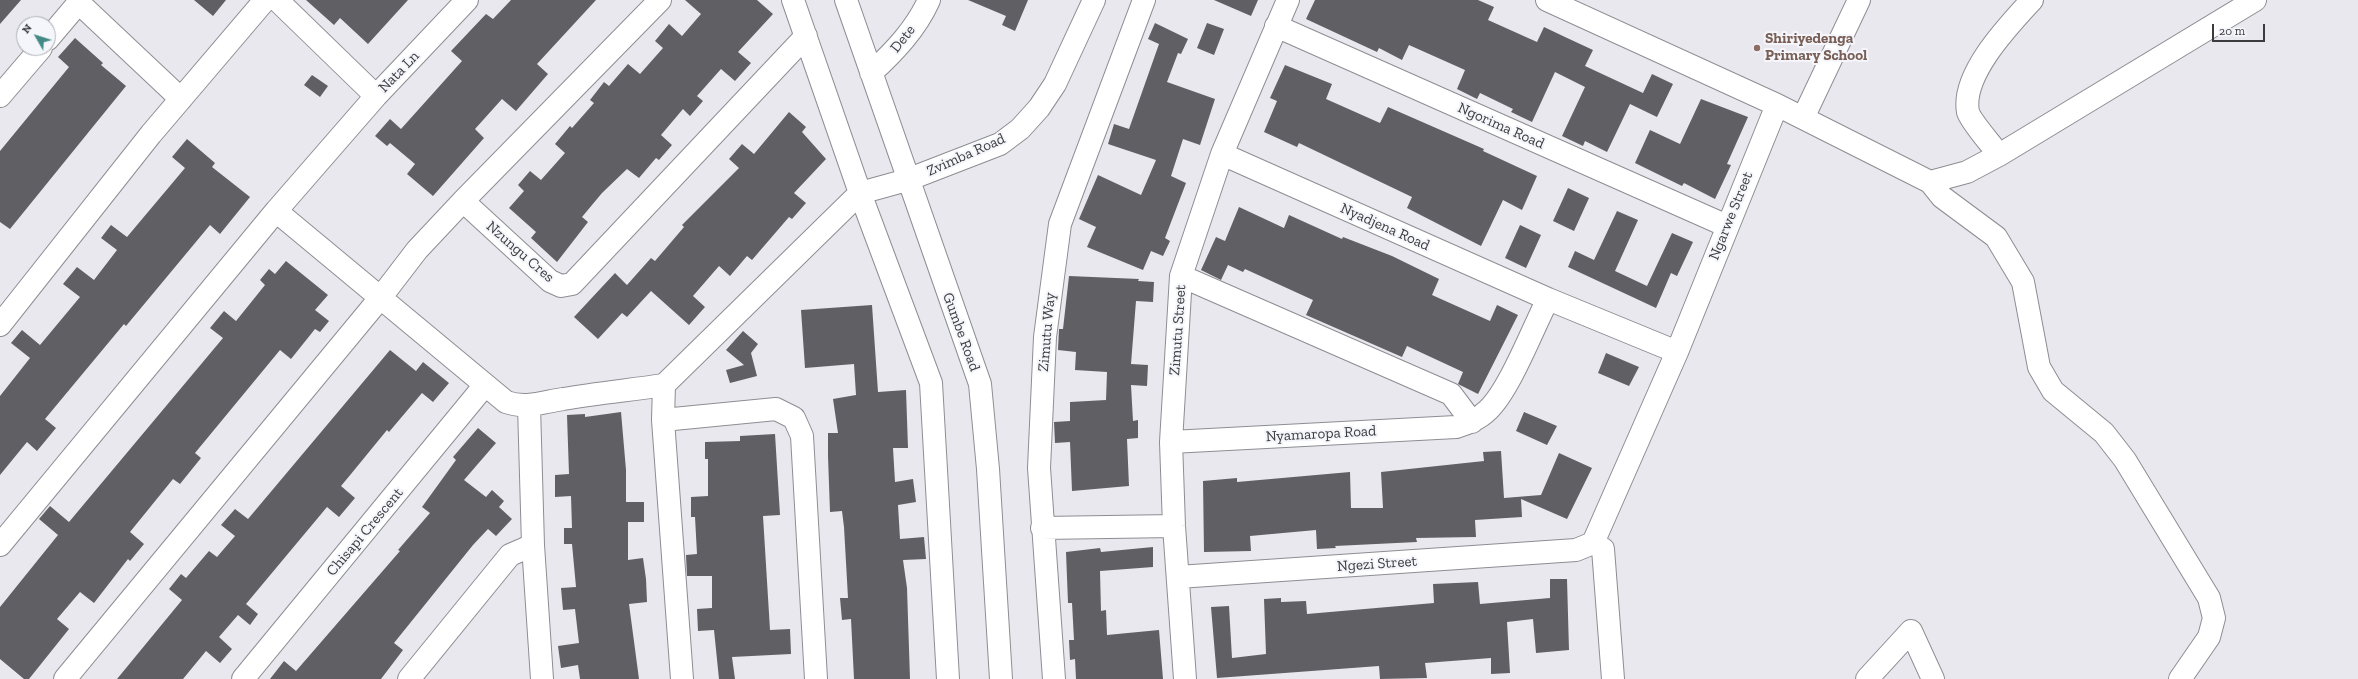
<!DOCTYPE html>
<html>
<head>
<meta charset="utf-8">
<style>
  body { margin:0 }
  #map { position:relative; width:2358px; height:679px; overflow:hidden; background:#e8e8ee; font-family:"Zilla Slab",serif }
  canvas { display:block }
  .north { position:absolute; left:16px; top:16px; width:40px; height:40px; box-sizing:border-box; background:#f5f6fb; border:1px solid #abacaf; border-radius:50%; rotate:309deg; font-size:11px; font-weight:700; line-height:16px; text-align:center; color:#3c3c3e }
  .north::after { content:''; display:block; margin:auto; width:14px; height:18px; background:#438a87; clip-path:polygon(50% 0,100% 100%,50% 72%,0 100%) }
  .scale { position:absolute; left:2212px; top:24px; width:53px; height:18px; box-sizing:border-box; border:2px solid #3c3c3e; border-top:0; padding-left:5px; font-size:12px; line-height:14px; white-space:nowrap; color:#3c3c3e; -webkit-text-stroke:3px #f5f6fb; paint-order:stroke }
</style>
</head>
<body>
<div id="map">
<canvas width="2358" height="679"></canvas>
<div class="north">N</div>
<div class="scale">20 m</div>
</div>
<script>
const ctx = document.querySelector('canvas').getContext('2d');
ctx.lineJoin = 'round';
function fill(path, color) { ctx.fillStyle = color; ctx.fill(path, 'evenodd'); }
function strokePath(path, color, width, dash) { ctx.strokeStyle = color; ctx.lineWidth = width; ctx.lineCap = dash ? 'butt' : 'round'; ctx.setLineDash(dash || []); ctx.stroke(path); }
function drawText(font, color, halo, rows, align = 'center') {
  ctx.font = font + ' "Zilla Slab",serif'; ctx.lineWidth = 4; ctx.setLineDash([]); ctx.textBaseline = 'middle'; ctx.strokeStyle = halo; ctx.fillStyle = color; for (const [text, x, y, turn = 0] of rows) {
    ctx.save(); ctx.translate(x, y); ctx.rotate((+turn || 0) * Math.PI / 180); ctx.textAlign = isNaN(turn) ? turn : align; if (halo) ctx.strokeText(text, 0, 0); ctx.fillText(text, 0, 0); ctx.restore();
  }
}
fill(new Path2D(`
  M 0,0 L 21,0 L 0,24 Z
  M 194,0 L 226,0 L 213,16 Z
  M 306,0 L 408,0 L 368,44 L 340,18 L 334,25 Z
  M 511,0 L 596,0 L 537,64 L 548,74 L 516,111 L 502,99 L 475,129 L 484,138 L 433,196 L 407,174 L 415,164 L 390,143 L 387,146 L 375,136 L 390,119 L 401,129 L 462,61 L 451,51 L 486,14 L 493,19 Z
  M 685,0 L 757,0 L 773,14 L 738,52 L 751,63 L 735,81 L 721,69 L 697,96 L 703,101 L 690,116 L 683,109 L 661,135 L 672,145 L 659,160 L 656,158 L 639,178 L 627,169 L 602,193 L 582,217 L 588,222 L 557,262 L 531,238 L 536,232 L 509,208 L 524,191 L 518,185 L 530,171 L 541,180 L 565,153 L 555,144 L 570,126 L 572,128 L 594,103 L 590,100 L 604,82 L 609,86 L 628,64 L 640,74 L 663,48 L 655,41 L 669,24 L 682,36 L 701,14 Z
  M 968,0 L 1028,0 L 1015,31 L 1002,25 L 1006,16 Z
  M 1214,0 L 1258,0 L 1251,16 Z
  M 1315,0 L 1478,0 L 1494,7 L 1488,20 L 1537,42 L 1544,27 L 1565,37 L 1593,50 L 1585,66 L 1643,93 L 1652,74 L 1673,84 L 1657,117 L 1630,104 L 1607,152 L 1585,141 L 1583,146 L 1562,136 L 1585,87 L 1555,72 L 1532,122 L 1511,112 L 1513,109 L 1480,93 L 1477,99 L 1457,89 L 1465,70 L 1409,45 L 1402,60 L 1379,48 L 1377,52 L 1306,19 Z
  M 1155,23 L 1188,39 L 1181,54 L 1178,53 L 1167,82 L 1215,99 L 1200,145 L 1183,139 L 1171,176 L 1186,183 L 1165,238 L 1170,241 L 1163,256 L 1151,251 L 1143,270 L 1087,247 L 1096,227 L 1079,219 L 1098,175 L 1141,195 L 1156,160 L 1108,144 L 1114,124 L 1129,129 L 1159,44 L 1148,39 Z
  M 1207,23 L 1224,29 L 1214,55 L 1197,48 Z
  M 75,38 L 103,63 L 101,65 L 126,86 L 10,229 L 0,222 L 0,151 L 69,67 L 58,57 Z
  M 1285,65 L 1332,84 L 1326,99 L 1380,123 L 1388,107 L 1484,149 L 1483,151 L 1537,176 L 1522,210 L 1503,200 L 1481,246 L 1407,208 L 1412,197 L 1299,143 L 1297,147 L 1264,132 L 1277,101 L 1270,98 Z
  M 312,75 L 328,86 L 320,97 L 304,85 Z
  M 1701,99 L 1748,117 L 1727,164 L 1731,165 L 1715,199 L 1684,183 L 1682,186 L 1635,163 L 1650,130 L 1680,144 Z
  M 789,112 L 806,127 L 802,132 L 826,159 L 794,193 L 806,203 L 792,219 L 789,217 L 752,260 L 747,256 L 730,276 L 719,266 L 693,296 L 705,307 L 689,325 L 651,291 L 627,317 L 622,313 L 598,339 L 574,317 L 615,273 L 627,285 L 651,258 L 655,261 L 684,227 L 682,225 L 739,168 L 729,159 L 742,144 L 754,154 Z
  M 187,139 L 215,163 L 212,167 L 250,197 L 220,234 L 210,225 L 126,326 L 124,324 L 45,419 L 56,428 L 37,451 L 27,442 L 0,475 L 0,396 L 30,358 L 11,343 L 22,330 L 40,345 L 80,297 L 63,284 L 77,267 L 94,280 L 117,250 L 101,238 L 111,225 L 127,237 L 185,168 L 172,157 Z
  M 1568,188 L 1589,198 L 1574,231 L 1553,221 Z
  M 1239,207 L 1284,228 L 1289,215 L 1342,239 L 1343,237 L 1392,256 L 1439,279 L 1432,295 L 1490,321 L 1497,305 L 1518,315 L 1478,394 L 1458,384 L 1463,372 L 1407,346 L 1402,357 L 1306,315 L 1313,300 L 1245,269 L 1243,272 L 1228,265 L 1221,280 L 1201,270 L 1216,237 L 1225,241 Z
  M 1617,211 L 1638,220 L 1615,271 L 1647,286 L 1672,233 L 1693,242 L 1677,276 L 1671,273 L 1656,308 L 1568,267 L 1575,251 L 1594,260 Z
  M 1520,225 L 1541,235 L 1526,268 L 1505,258 Z
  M 286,261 L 328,295 L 315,310 L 329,321 L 320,332 L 315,329 L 291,359 L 280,350 L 195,453 L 201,458 L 180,484 L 173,479 L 130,532 L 144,544 L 130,561 L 128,559 L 94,603 L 80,592 L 57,619 L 69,629 L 29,679 L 24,679 L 0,659 L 0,607 L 58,535 L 39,519 L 50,506 L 69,522 L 223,338 L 210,328 L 224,311 L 236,321 L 265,285 L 260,280 L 269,269 L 275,274 Z
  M 1069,276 L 1139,279 L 1138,281 L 1154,282 L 1153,302 L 1136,301 L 1131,364 L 1148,365 L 1147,386 L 1131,385 L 1133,421 L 1138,420 L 1138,438 L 1127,439 L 1129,486 L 1072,491 L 1070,442 L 1055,443 L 1054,422 L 1070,421 L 1070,402 L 1106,400 L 1107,372 L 1075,370 L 1076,352 L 1058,350 L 1059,329 L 1063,329 Z
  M 872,305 L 878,392 L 906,390 L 908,448 L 893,448 L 895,482 L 913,479 L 916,502 L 898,505 L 900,539 L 924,537 L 926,559 L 903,560 L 907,588 L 910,679 L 854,679 L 851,619 L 842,620 L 840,598 L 848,598 L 844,527 L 842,511 L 830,512 L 828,456 L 828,433 L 838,433 L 833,399 L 856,395 L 854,364 L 805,368 L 801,310 Z
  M 743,331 L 758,344 L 751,353 L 757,376 L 730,383 L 726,370 L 744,365 L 726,350 Z
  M 390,350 L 416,371 L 423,362 L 449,383 L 433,402 L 422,393 L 389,432 L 387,430 L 351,474 L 341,486 L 355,498 L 339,517 L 327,507 L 246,604 L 258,614 L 250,625 L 238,615 L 219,637 L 232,649 L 220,663 L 206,651 L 183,679 L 117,679 L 182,600 L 169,589 L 181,574 L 186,578 L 209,551 L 217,557 L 235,536 L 221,525 L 235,509 L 248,519 Z
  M 1606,353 L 1639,367 L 1629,386 L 1598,373 Z
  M 621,412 L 626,470 L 626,502 L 644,502 L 644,522 L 628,522 L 628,560 L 643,558 L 646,579 L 647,602 L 629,604 L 639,679 L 580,679 L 578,665 L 561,668 L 558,646 L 579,643 L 575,609 L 563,610 L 561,588 L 576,587 L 572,544 L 564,544 L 564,528 L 572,528 L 571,496 L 555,497 L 555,475 L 569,474 L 567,415 L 585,414 L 585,417 Z
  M 1524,412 L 1557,426 L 1547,445 L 1516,431 Z
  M 478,428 L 496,443 L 464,480 L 486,497 L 492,490 L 504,501 L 499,507 L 512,519 L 496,536 L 488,529 L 473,545 L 394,643 L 403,650 L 381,679 L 270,679 L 284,661 L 296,671 L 400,551 L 398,550 L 430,513 L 422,507 L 456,460 L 453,457 Z
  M 775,434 L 780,515 L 763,516 L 770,630 L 790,629 L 791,654 L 732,657 L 735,679 L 719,679 L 714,630 L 698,631 L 697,609 L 712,608 L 712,576 L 687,576 L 686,555 L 697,554 L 695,517 L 691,517 L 691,497 L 708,496 L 708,459 L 705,459 L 705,442 L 740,441 L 740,436 Z
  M 1501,451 L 1504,498 L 1541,495 L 1559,453 L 1592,468 L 1567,519 L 1521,499 L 1522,517 L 1475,520 L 1476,537 L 1416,538 L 1417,542 L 1335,546 L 1336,548 L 1317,549 L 1316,530 L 1250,536 L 1251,551 L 1204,552 L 1203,481 L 1237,478 L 1237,482 L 1350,472 L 1351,508 L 1383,508 L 1381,472 L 1484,461 L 1483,452 Z
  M 1153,547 L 1153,567 L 1100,571 L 1101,611 L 1106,610 L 1107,635 L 1159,630 L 1163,679 L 1076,679 L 1075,659 L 1070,660 L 1069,640 L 1074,640 L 1072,603 L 1068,603 L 1066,552 L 1100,548 L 1101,552 Z
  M 1550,579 L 1567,579 L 1569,650 L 1536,653 L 1533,619 L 1507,622 L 1510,673 L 1491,674 L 1491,658 L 1425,663 L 1427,678 L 1380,679 L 1379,666 L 1217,678 L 1211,607 L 1229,606 L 1232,658 L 1266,654 L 1264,599 L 1281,598 L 1281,602 L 1306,601 L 1307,614 L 1434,603 L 1433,584 L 1478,582 L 1480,604 L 1550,598 Z`), '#5f5f64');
const minor = new Path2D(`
  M 277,0 L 376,96
  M 660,0 L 463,201 L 550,281 L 561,286 L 572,284 L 806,36
  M 793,0 L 860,193 L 931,383 L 948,679
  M 846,0 L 980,384 L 988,469 L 1001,679
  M 1547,0 L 1777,105 L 1930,182 L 1967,172 L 1999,155 L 2255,0
  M 79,3 L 181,99
  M 1276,26 L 1727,226
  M 48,39 L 81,0
  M 871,73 C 894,52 916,29 929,0
  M 0,96 L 41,48
  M 1803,118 L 1859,0
  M 1222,154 L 1548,299 L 1677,352
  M 1999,155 C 1992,145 1971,122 1968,112 C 1961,75 2008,26 2032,0
  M 1930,182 L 1942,197 L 1996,237 L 2023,282 L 2039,367 L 2053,391 L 2104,433 L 2125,460 L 2209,598 L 2214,618 L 2209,637 L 2180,679
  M 276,211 L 506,402 C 526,409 543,402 563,399 C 597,393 631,390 664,385
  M 1181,276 L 1451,394 L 1472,422
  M 0,325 L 151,134 L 265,0
  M 529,406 L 533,545 L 542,679
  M 663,420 L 776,409 L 794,418 L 802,436 L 816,679
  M 1171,442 L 1456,427 C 1468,423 1479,419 1488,410 C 1510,389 1533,328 1548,299
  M 1042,528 L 1174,526
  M 1593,543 L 1603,549 L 1613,679
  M 0,545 L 276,211 L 376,96 L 467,0
  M 1178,577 L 1576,550 L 1593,543 L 1677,352 L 1777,105
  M 65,679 L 381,297 L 417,250 L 463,201
  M 243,679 L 485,385
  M 409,679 L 510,555 L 533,545
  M 682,679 L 663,420 L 664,385 L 860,193 L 907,180 L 1000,144 L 1020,129 L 1039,108 L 1055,84 L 1094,0
  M 1054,679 L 1039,468 L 1045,337 L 1060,224 L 1144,0
  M 1185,679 L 1174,526 L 1171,442 L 1181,276 L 1222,154 L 1288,0
  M 1867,679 L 1911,631 L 1933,679`);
strokePath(minor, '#8d8e93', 24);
strokePath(minor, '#fff', 22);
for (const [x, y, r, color] of [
  [1757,48,4,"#8d6e63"]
]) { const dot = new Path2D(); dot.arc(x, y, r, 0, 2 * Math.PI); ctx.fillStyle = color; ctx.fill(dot); strokePath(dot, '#f5f6fb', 1.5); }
drawText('15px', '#3c3c3e', '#f5f6fb', [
  ["Dete",903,39,-52],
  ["Nata Ln",399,72,-46],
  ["Ngorima Road",1501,126,24],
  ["Zvimba Road",966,155,-24],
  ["Ngarwe Street",1731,216,-68],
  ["Nyadjena Road",1385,227,24],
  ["Nzungu Cres",520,252,41],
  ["Zimutu Street",1178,330,-86],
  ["Gumbe Road",961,332,70],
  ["Zimutu Way",1047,332,-85],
  ["Nyamaropa Road",1321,434,-3],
  ["Chisapi Crescent",365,532,-50],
  ["Ngezi Street",1377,564,-4]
]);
drawText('bold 15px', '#785e54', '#f5f6fb', [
  ["Shiriyedenga",1765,39],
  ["Primary School",1765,56]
], 'left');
</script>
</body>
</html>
